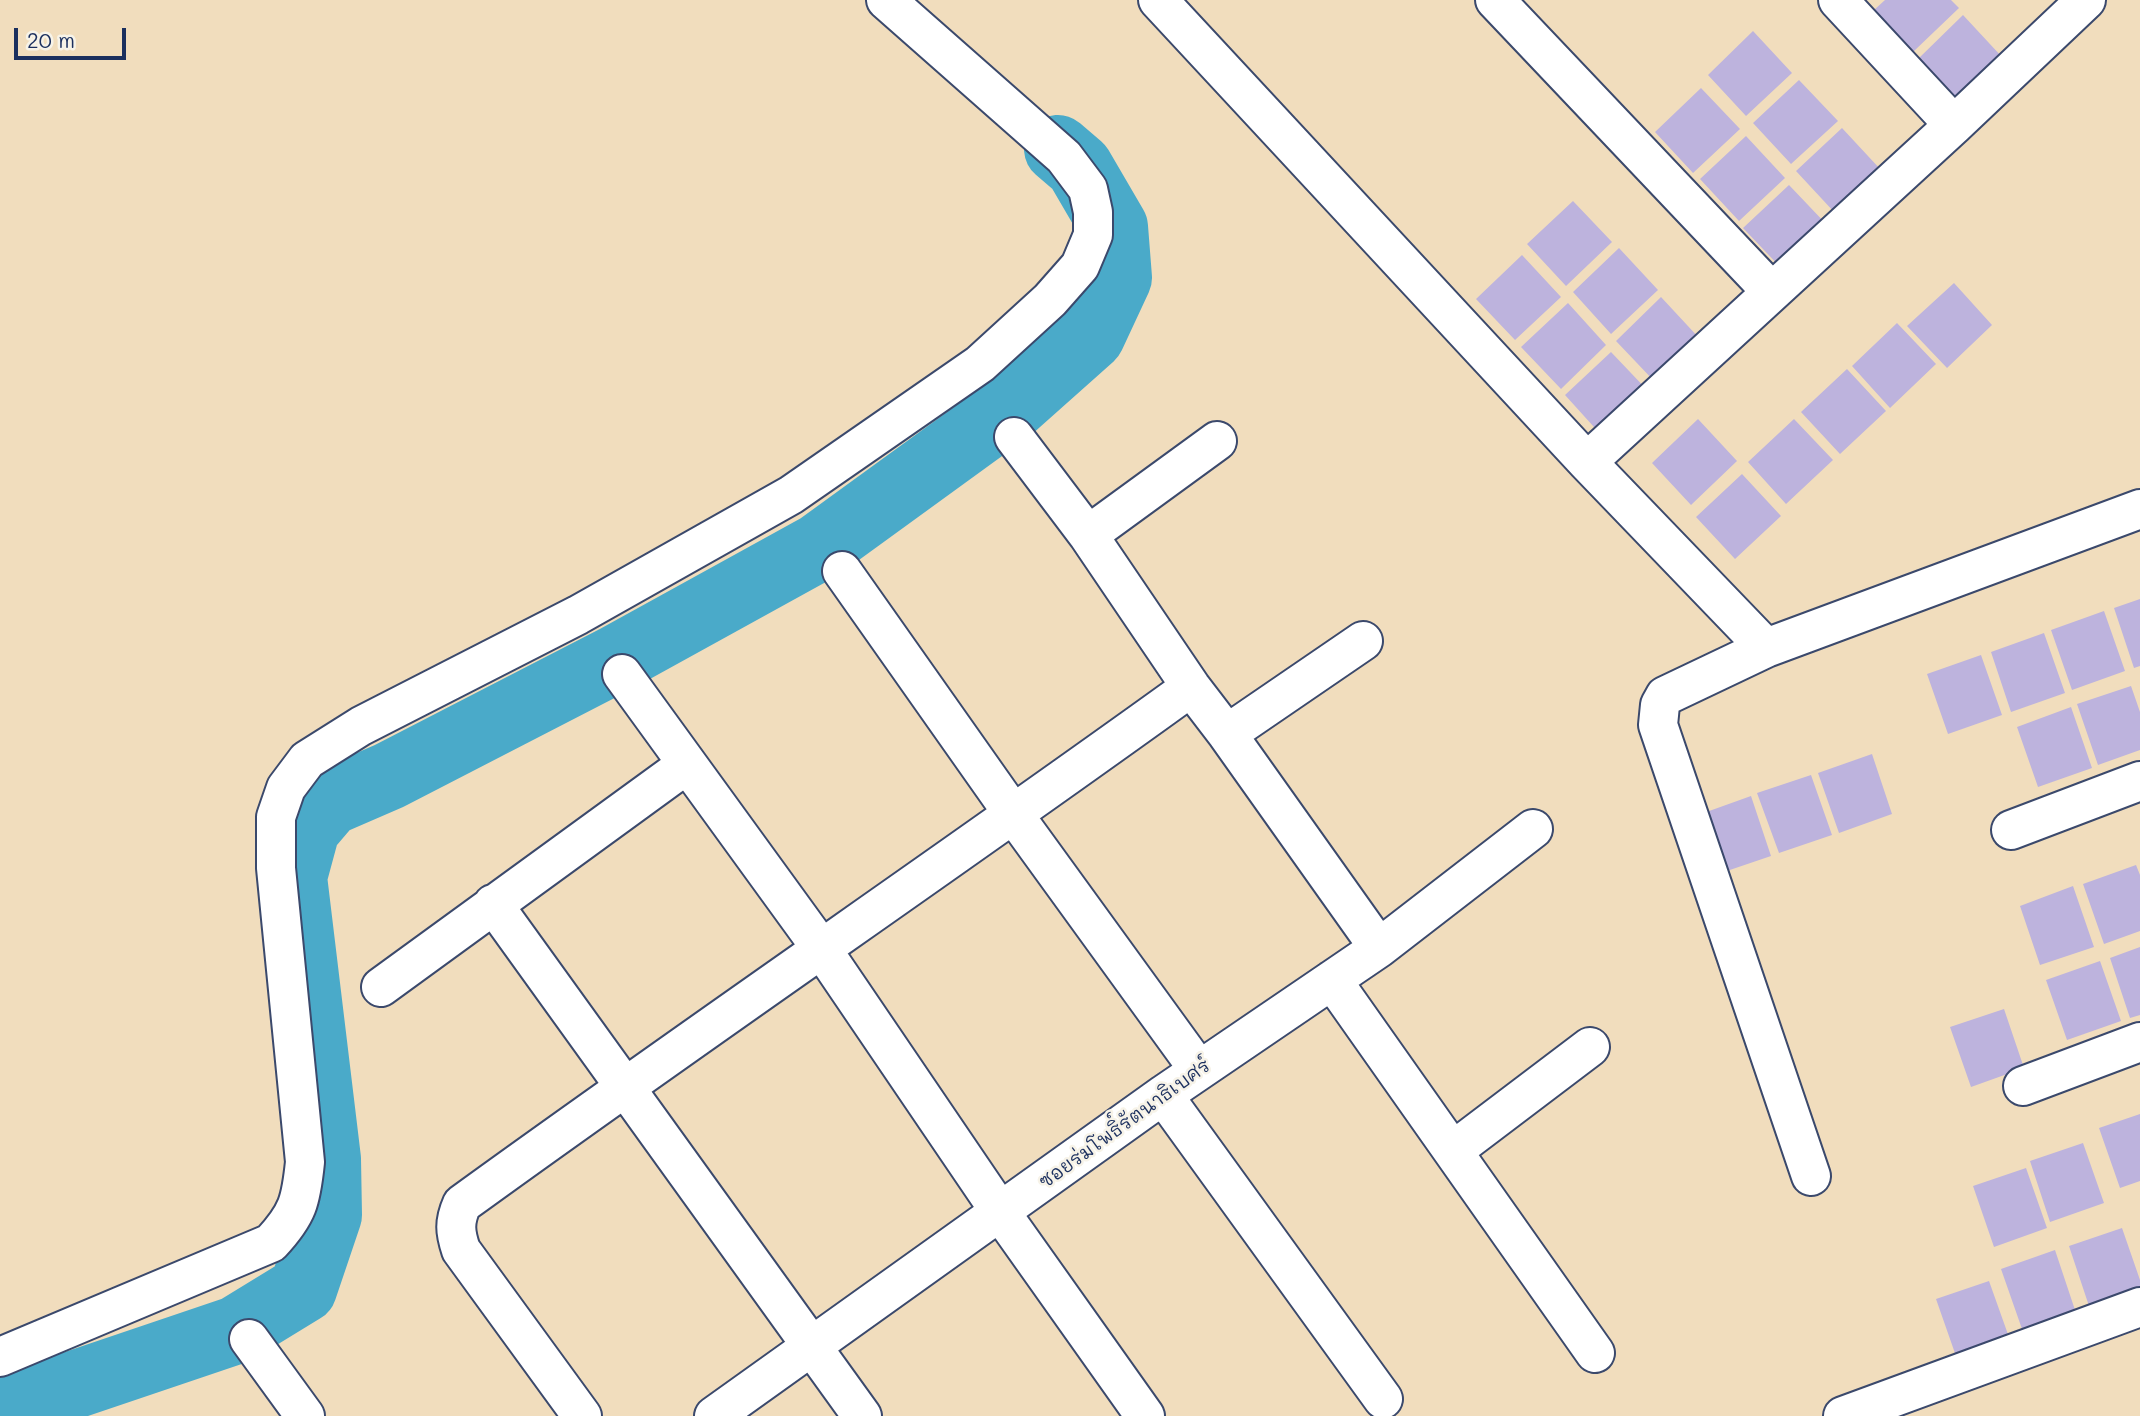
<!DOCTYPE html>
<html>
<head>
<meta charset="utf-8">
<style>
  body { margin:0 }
  #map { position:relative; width:2140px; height:1416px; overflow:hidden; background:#f1ddbd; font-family:Mali,sans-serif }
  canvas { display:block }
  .scale { position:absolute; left:14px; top:28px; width:112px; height:32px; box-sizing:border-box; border:4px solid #1b2f5e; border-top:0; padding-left:9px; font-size:21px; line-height:24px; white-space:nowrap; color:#1b2f5e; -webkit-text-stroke:5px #f7f3e8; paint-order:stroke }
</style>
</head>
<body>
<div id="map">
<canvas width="2140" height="1416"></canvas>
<div class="scale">20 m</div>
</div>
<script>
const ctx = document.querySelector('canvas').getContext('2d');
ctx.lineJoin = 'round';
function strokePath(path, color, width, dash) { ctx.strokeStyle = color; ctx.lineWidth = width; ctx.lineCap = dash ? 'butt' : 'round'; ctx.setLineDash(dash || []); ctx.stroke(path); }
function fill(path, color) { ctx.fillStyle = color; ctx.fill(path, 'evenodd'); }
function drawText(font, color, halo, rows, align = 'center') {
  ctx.font = font + ' Mali,"Playpen Sans Thai",sans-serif'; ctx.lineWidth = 5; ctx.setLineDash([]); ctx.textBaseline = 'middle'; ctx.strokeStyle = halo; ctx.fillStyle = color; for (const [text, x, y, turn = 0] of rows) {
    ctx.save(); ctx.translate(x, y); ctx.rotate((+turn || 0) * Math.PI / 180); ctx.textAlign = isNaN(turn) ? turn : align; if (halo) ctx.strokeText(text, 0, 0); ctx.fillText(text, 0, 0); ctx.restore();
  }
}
strokePath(new Path2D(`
  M 0,1415 L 41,1396 L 236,1330 L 303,1289 L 328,1215 L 327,1159 L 293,877 L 306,829 L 329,802 L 389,776 L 614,660 L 819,547 L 1009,409 L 1091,336 L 1118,278 L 1114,227 L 1079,167 L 1058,149`), '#4aaac9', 68);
fill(new Path2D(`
  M 1885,0 L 1951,0 L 1959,8 L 1913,52 L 1874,10 Z
  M 1963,15 L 2002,57 L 1956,100 L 1918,59 Z
  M 1753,31 L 1792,73 L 1746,116 L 1708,75 Z
  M 1799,80 L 1838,121 L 1791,164 L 1753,123 Z
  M 1701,88 L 1740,129 L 1693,173 L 1655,132 Z
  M 1842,128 L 1881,170 L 1835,213 L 1796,171 Z
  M 1746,136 L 1785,178 L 1739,221 L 1700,179 Z
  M 1789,185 L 1828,226 L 1783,270 L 1743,228 Z
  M 1573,201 L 1612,242 L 1566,286 L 1527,244 Z
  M 1619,248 L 1658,290 L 1611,334 L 1573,292 Z
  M 1522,255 L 1561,297 L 1515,340 L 1476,299 Z
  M 1954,283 L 1992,325 L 1947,368 L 1907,326 Z
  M 1661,297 L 1700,339 L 1655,382 L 1616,341 Z
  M 1568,303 L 1606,345 L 1561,389 L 1521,347 Z
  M 1897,323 L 1936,364 L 1890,408 L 1852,366 Z
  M 1611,352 L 1650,393 L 1603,437 L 1565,395 Z
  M 1847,369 L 1886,411 L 1840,454 L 1801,412 Z
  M 1698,419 L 1737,461 L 1691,505 L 1652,463 Z
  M 1794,419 L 1833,460 L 1786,504 L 1748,462 Z
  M 1742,474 L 1781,516 L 1735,559 L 1696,517 Z
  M 2140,599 L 2140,666 L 2134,668 L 2114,608 Z
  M 2104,611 L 2125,671 L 2072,690 L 2051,630 Z
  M 2044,633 L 2065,693 L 2011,712 L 1991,652 Z
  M 1981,655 L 2002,715 L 1948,734 L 1927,674 Z
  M 2131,686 L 2140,712 L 2140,750 L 2098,765 L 2077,704 Z
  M 2071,707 L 2092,768 L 2038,787 L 2017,727 Z
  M 1872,754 L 1892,814 L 1839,833 L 1818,773 Z
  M 1811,775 L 1832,835 L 1779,853 L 1757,793 Z
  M 1751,796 L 1771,856 L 1718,874 L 1698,815 Z
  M 2136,865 L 2140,875 L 2140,931 L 2104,944 L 2083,884 Z
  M 2073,886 L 2094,947 L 2040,965 L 2020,906 Z
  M 2140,947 L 2140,1015 L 2130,1018 L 2110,958 Z
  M 2100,961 L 2121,1021 L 2067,1040 L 2046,980 Z
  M 2004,1009 L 2024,1068 L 1971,1087 L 1950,1027 Z
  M 2140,1114 L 2140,1181 L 2120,1188 L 2099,1128 Z
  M 2083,1143 L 2104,1203 L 2050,1222 L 2030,1161 Z
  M 2026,1168 L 2047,1228 L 1994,1247 L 1973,1186 Z
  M 2122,1228 L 2140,1280 L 2140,1288 L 2089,1306 L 2069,1246 Z
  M 2055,1250 L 2075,1310 L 2022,1329 L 2001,1269 Z
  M 1989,1281 L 2010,1340 L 1957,1359 L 1936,1299 Z`), '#bdb3dd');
const minor = new Path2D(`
  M 1158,0 L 1587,462 L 1766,648
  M 1495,0 L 1772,292
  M 1838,0 L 1954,125
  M 1014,437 L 1088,535 L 1191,687 L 1227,734 L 1379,948
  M 1587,462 L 1954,125 L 2086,0
  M 1088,535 L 1217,441
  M 842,571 L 1014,815 L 1199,1070
  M 622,674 L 821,948 L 1001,1213 L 1145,1416
  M 1227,734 L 1363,641
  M 2011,830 L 2140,781
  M 493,904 L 862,1416
  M 1332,980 L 1595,1353
  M 381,987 L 686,765
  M 2023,1086 L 2140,1042
  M 1163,1095 L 1383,1399
  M 1454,1150 L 1590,1047
  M 1811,1176 L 1658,725 L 1660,705 L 1665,696 L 1766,648 L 2140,509
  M 249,1339 L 305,1416
  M 0,1357 L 271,1243 C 298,1214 301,1201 305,1162 L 276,868 L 276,817 L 286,788 L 307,760 L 361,726 L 578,615 L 791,495 L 980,364 L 1050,300 L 1080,266 L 1093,235 L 1093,212 L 1088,189 L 1064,157 L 886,0
  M 582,1416 L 461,1250 C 455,1232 454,1222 462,1204 C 703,1029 949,862 1191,687
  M 714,1416 L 1163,1095 L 1379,948 L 1533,829
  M 1843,1416 L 2140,1307`);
strokePath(minor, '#3b496c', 42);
strokePath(minor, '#fff', 38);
drawText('19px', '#1b2f5e', '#f7f3e8', [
  ["ซอยร่มโพธิ์รัตนาธิเบศร์",1125,1124,-36]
]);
</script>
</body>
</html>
